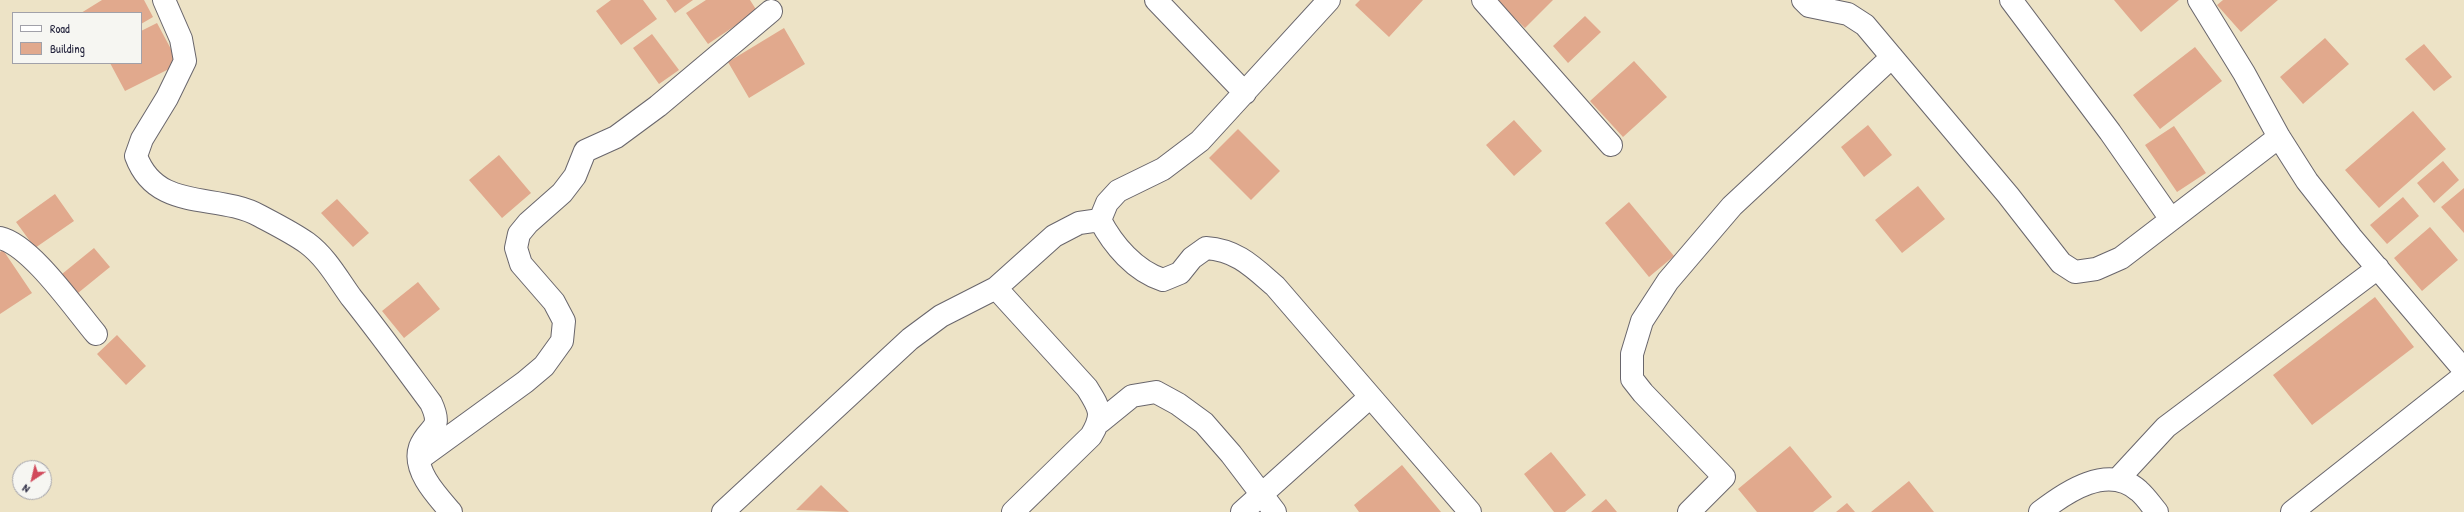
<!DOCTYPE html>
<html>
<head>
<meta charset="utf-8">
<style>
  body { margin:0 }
  #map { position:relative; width:2464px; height:512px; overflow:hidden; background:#ede3c6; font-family:"Patrick Hand",sans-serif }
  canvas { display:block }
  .legend { position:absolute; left:12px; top:12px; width:130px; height:52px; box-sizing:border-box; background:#f6f6f2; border:1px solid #a1a1a9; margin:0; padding:5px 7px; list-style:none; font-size:12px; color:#22223b }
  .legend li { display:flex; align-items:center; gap:8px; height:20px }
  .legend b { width:20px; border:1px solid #a1a1a9 }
  .north { position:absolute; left:12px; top:460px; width:40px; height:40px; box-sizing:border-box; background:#f6f6f2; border:1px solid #a1a1a9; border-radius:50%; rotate:215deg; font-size:11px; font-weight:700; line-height:16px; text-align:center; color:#22223b }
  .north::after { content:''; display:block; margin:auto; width:14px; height:18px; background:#d1495b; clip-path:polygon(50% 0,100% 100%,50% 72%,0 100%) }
</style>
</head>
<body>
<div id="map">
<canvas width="2464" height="512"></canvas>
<ul class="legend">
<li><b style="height:5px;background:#fff"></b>Road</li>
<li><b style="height:11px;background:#e1a98d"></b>Building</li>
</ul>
<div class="north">N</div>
</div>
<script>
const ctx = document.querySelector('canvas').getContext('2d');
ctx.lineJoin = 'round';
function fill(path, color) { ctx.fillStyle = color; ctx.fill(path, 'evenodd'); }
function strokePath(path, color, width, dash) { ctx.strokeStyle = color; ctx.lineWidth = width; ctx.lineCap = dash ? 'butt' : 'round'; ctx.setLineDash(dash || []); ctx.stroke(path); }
fill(new Path2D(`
  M 102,0 L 144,0 L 153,17 L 141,24 L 141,13 L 81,13 Z
  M 611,0 L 643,0 L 657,19 L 621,45 L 596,11 Z
  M 666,0 L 693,0 L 675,13 Z
  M 706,0 L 750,0 L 757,11 L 708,44 L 686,13 Z
  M 1360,0 L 1423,0 L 1389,37 L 1355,5 Z
  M 1496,0 L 1553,0 L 1525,28 Z
  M 2114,0 L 2179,0 L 2141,32 Z
  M 2223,0 L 2278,0 L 2241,32 L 2217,5 Z
  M 1585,16 L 1601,32 L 1568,63 L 1553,46 Z
  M 157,23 L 179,64 L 125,91 L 110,63 L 141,63 L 141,31 Z
  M 784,28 L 805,64 L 749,98 L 728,62 Z
  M 652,34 L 679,70 L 659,84 L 633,48 Z
  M 2325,38 L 2349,64 L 2303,104 L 2280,77 Z
  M 2424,44 L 2452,77 L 2434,91 L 2405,59 Z
  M 2195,47 L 2222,81 L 2160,129 L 2133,95 Z
  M 1634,61 L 1667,97 L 1623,137 L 1590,101 Z
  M 2413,111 L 2446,149 L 2379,208 L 2345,170 Z
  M 1514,120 L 1542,151 L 1514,176 L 1486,145 Z
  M 1868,125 L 1892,155 L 1864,177 L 1841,147 Z
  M 2174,126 L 2206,173 L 2177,192 L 2145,145 Z
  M 1238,129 L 1280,171 L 1251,200 L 1209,158 Z
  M 499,155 L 531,193 L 502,218 L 469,180 Z
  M 2443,161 L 2459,180 L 2434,203 L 2417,183 Z
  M 1918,186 L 1945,219 L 1902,253 L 1875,220 Z
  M 2464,188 L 2464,233 L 2441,207 Z
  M 55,194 L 74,221 L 35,248 L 16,222 Z
  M 2403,197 L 2419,216 L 2387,244 L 2370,225 Z
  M 337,199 L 369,233 L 353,247 L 321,213 Z
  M 1629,202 L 1674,256 L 1649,277 L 1605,223 Z
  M 2430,227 L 2458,260 L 2422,291 L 2394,258 Z
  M 94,248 L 110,267 L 78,293 L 62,274 Z
  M 3,250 L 32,293 L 0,314 L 0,252 Z
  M 418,282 L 440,309 L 404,338 L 382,311 Z
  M 2375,297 L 2414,347 L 2312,425 L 2273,375 Z
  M 117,335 L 146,366 L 126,385 L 97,354 Z
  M 1790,446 L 1832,497 L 1813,512 L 1757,512 L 1738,489 Z
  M 1551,452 L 1586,495 L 1565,512 L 1554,512 L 1524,474 Z
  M 1402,465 L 1441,512 L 1359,512 L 1354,505 Z
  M 1909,481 L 1934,512 L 1871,512 Z
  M 821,485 L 849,512 L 796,510 Z
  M 1606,499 L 1617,512 L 1591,512 Z
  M 1847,503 L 1855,512 L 1836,512 Z`), '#e1a98d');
const minor = new Path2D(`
  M 164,0 L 181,39 L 185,61 L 167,98 L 142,139 L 136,156 C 157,213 217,192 260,216 C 275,224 293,233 307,243 C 326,257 338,279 351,297 C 379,332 405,368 431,403 C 444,431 428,426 420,447 C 412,470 437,496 451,512
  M 1156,0 L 1245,93
  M 1329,0 L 1200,141 L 1163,169 L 1118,191 L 1107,203 L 1100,220 C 1113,245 1135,271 1163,280 L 1180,273 L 1192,258 L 1206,248 C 1237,250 1253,267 1275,286 L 1470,512
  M 1483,0 L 1611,145
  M 1803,0 L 1809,6 L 1848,14 L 1865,25 L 2008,195 L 2061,263 L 2075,272 L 2096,269 L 2121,258 L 2279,137
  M 2011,0 L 2110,132 L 2170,218
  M 2199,0 L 2244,73 L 2279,137 L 2307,181 L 2351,237 L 2464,370
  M 0,238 C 31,245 74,308 96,334
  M 996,288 L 1087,388 C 1100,409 1104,414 1091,436 L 1013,512
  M 1100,422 L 1132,396 L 1156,392 L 1178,404 L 1204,423 L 1231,454 L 1275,512
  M 419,459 L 525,382 L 544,366 L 562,341 L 564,321 L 554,302 L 521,264 L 516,248 L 519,234 L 528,223 L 562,193 L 575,176 L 585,151 L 616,137 L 658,106 L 771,11
  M 2117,480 L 2166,427 L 2378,268
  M 723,512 L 910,339 L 941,316 L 996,288 L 1054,236 L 1079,223 L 1100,220
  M 1242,512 L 1370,397
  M 1689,512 L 1724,477 L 1643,393 L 1632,379 L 1632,354 L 1642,321 L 1668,281 L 1732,206 L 1892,57
  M 2040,512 C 2066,492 2108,463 2139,491 C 2146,497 2151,505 2157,512
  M 2292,512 L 2464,376`);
strokePath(minor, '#69666c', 24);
strokePath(minor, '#fff', 22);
</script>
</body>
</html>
